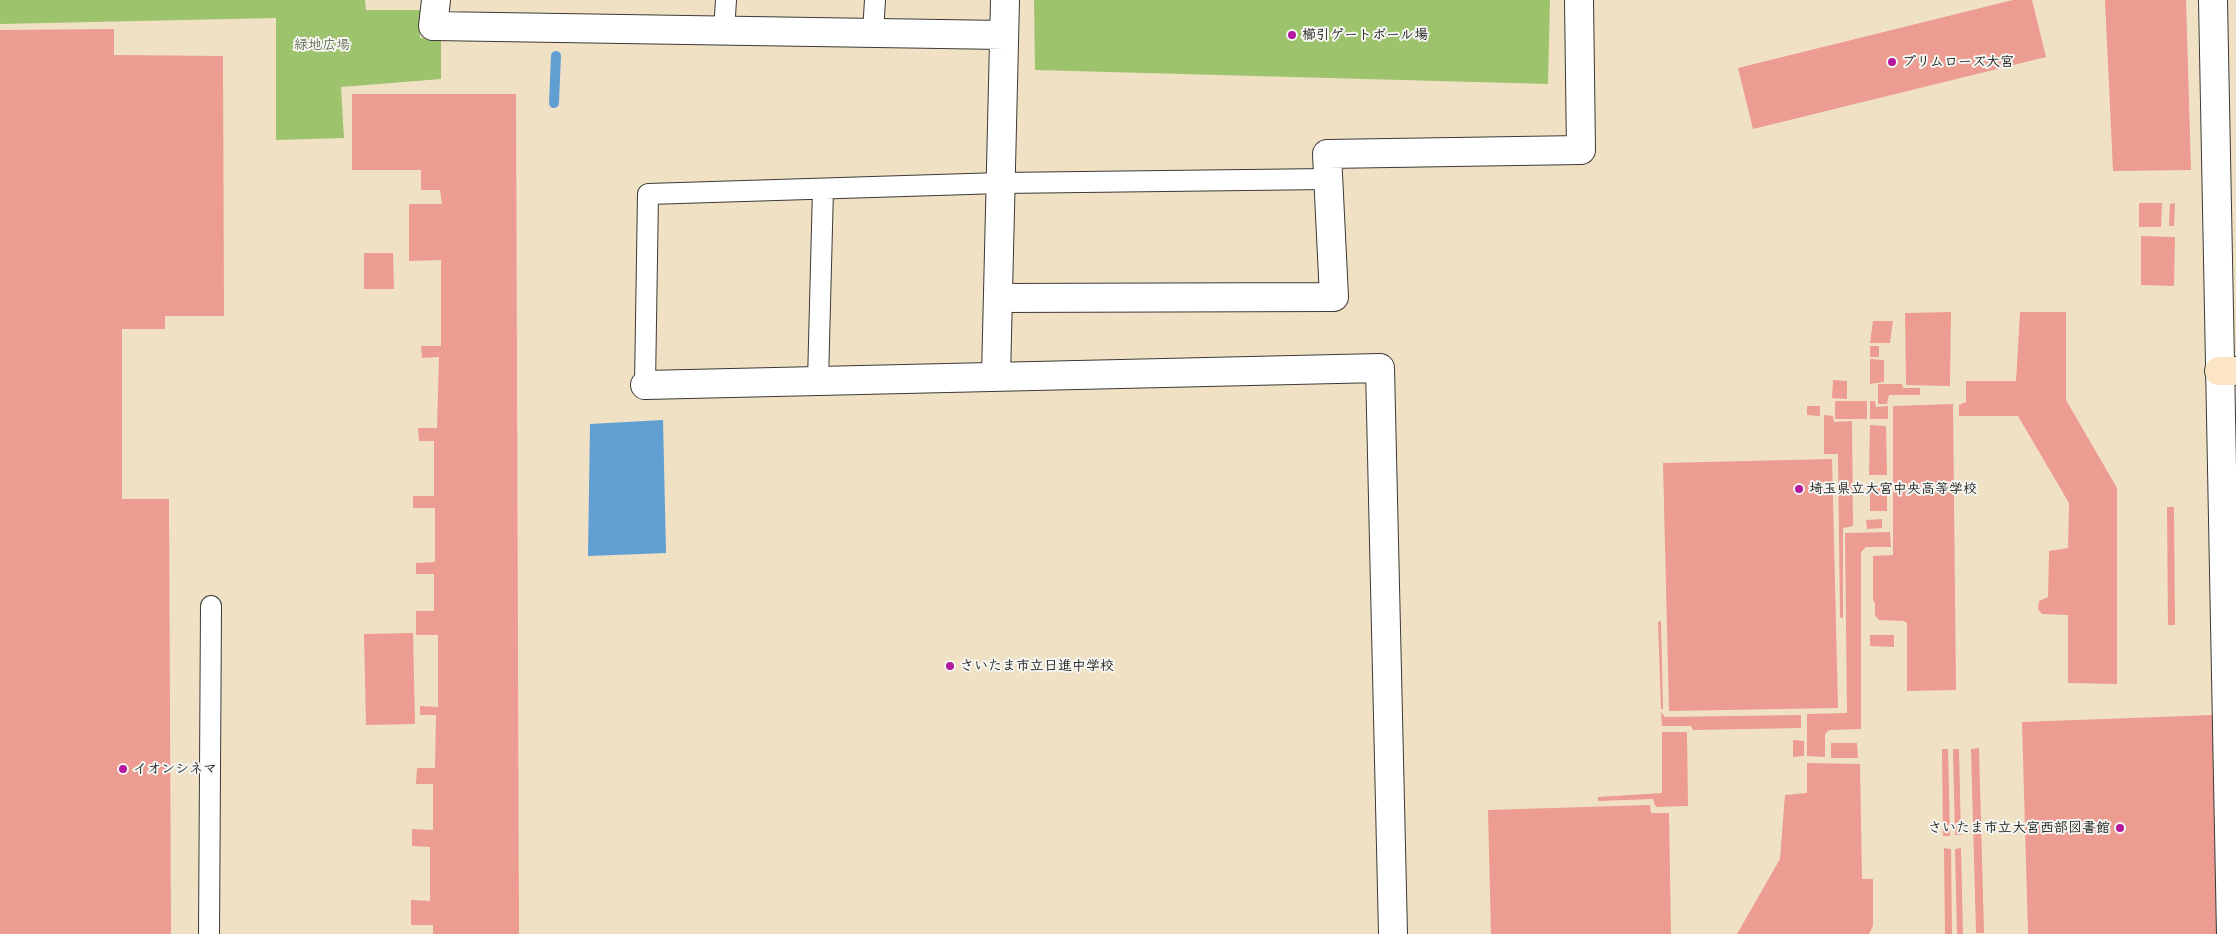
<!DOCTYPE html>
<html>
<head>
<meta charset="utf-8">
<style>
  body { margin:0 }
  canvas { display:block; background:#f0e1c5 }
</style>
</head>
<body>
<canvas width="2236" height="934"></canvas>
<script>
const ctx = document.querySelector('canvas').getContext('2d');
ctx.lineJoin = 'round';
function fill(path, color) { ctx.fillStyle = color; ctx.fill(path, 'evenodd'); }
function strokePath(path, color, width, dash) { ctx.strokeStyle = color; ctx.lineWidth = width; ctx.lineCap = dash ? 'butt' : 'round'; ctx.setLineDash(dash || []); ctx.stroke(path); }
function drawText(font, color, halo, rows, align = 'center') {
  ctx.font = font + ' "Shantell Sans","Klee One",sans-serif'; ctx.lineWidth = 4; ctx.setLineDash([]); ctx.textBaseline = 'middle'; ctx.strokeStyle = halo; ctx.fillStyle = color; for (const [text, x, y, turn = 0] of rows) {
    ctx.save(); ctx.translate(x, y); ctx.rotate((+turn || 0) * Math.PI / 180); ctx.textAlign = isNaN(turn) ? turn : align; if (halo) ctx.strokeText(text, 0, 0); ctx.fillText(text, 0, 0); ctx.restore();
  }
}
fill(new Path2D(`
  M 0,0 L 365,0 L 366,10 L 422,10 L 420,38 L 441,37 L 441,79 L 341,87 L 344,138 L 276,140 L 276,18 L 0,24 Z
  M 1034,0 L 1550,0 L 1548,84 L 1035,70 Z`), '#9dc36d');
fill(new Path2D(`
  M 663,420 L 666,553 L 588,556 L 590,424 Z`), '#619fd3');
strokePath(new Path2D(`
  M 554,103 L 556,56`), '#619fd3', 10);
fill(new Path2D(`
  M 2013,0 L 2032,0 L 2046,57 L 1753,129 L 1738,68 Z
  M 2105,0 L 2186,0 L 2191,170 L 2113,171 Z
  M 114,29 L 114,55 L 223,56 L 224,316 L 165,316 L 165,329 L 122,329 L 122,499 L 169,499 L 171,934 L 0,934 L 0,30 Z
  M 352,94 L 516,94 L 519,934 L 433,934 L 433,925 L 411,925 L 411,900 L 430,901 L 430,847 L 412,846 L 412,829 L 433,830 L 433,784 L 416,784 L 417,768 L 435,768 L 436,715 L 420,715 L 420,706 L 438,707 L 438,635 L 416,635 L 416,611 L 434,611 L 434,574 L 416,574 L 416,563 L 435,562 L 435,508 L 413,508 L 413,496 L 434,496 L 434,441 L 419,441 L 418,428 L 437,428 L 439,357 L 422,358 L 421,346 L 441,346 L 441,260 L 409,261 L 409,204 L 442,204 L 440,190 L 421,190 L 421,170 L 352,170 Z
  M 2139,203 L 2162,203 L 2161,227 L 2139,227 Z
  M 2175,203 L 2174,226 L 2169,226 L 2170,204 Z
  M 2141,236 L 2175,237 L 2174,286 L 2141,285 Z
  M 364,253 L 393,253 L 394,289 L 364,289 Z
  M 1951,312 L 1950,386 L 1906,385 L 1905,313 Z
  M 2020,312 L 2066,312 L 2066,400 L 2117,488 L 2117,684 L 2068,683 L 2068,615 L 2042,614 L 2038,609 L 2039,601 L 2048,597 L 2049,551 L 2068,548 L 2069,503 L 2018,416 L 1959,416 L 1959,405 L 1966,402 L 1966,381 L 2016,381 Z
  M 1873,321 L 1893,321 L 1890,343 L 1870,343 Z
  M 1870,346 L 1879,346 L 1879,357 L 1870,357 Z
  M 1870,359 L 1884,360 L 1884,382 L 1870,384 Z
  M 1833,380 L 1847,381 L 1847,399 L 1832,398 Z
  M 1878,384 L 1902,384 L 1903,388 L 1920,388 L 1920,395 L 1889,395 L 1887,404 L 1878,404 Z
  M 1835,401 L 1867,401 L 1867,419 L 1835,419 Z
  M 1870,401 L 1875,401 L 1876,407 L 1888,406 L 1888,419 L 1870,419 Z
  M 1953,404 L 1956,690 L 1907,691 L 1907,623 L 1904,621 L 1879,620 L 1875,615 L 1875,603 L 1873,600 L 1873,556 L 1893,555 L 1893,406 Z
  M 1807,406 L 1820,406 L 1820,416 L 1807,415 Z
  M 1824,415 L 1833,416 L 1834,422 L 1852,421 L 1853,526 L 1843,528 L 1843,618 L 1840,617 L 1838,454 L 1824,454 Z
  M 1870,425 L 1886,426 L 1887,475 L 1869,475 Z
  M 1832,459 L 1838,708 L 1669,711 L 1663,463 Z
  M 1870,487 L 1887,487 L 1887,511 L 1870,511 Z
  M 2167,507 L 2174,507 L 2175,625 L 2168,625 Z
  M 1882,519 L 1882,528 L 1867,529 L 1866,520 Z
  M 1890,532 L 1891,547 L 1866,547 L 1861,552 L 1861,729 L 1829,730 L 1825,734 L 1825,757 L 1807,756 L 1807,714 L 1847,713 L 1845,533 Z
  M 1661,621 L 1663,709 L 1661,709 L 1658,622 Z
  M 413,633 L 415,724 L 366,725 L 364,634 Z
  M 1870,635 L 1894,635 L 1894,647 L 1870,646 Z
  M 1661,712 L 1665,717 L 1801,715 L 1801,728 L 1693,730 L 1691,726 L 1662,726 Z
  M 2213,715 L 2217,934 L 2028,934 L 2022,722 Z
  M 1662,732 L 1687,732 L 1688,806 L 1656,807 L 1653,799 L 1598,801 L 1598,797 L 1662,793 Z
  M 1793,740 L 1804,741 L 1804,756 L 1793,757 Z
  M 1831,743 L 1857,743 L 1858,758 L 1831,758 Z
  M 1979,748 L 1984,933 L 1976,933 L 1971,749 Z
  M 1942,749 L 1948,749 L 1950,836 L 1943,836 Z
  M 1953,749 L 1959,749 L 1961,835 L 1955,835 Z
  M 1807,763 L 1860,764 L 1862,879 L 1873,879 L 1873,926 L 1869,934 L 1737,934 L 1780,859 L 1785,795 L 1807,793 Z
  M 1650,805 L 1651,813 L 1669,813 L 1671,934 L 1491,934 L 1488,810 Z
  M 1944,848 L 1951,849 L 1952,934 L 1945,934 Z
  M 1961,848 L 1963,934 L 1957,934 L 1955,849 Z`), '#ec9c90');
const lane = new Path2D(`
  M 724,31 L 726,0
  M 873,33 L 875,0
  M 818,381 L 823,189
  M 645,385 L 648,194 L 1001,183 L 1328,179
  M 209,934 L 211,606`);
const street = new Path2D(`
  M 436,0 L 433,26 L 1004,35
  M 2213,0 L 2231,934
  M 998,298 L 1334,297 L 1327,154 L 1581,150 L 1579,0
  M 996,377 L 1005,0
  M 645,385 L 1380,368 L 1393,934`);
const secondary = new Path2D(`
  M 2219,371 L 2236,371`);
strokePath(lane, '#3c3a35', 22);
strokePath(street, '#3c3a35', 30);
strokePath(secondary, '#3c3a35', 30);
strokePath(lane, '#fff', 20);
strokePath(street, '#fff', 28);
strokePath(secondary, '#fce5c4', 28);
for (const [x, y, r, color] of [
  [1292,35,5,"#b5179e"],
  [1892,62,5,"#b5179e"],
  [1799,489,5,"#b5179e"],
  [950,666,5,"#b5179e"],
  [123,769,5,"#b5179e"],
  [2120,828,5,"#b5179e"]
]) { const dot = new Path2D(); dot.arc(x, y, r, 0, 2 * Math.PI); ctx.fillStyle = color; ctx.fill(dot); strokePath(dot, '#f6f6f2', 2); }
drawText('bold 14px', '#1c1c1c', '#f6f6f2', [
  ["櫛引ゲートボール場",1302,35],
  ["プリムローズ大宮",1902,62],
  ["埼玉県立大宮中央高等学校",1809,489],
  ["さいたま市立日進中学校",960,666],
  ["イオンシネマ",133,769],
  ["さいたま市立大宮西部図書館",2110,828,"right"]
], 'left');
drawText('14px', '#495638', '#f6f6f2', [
  ["緑地広場",322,45]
]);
</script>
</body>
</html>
